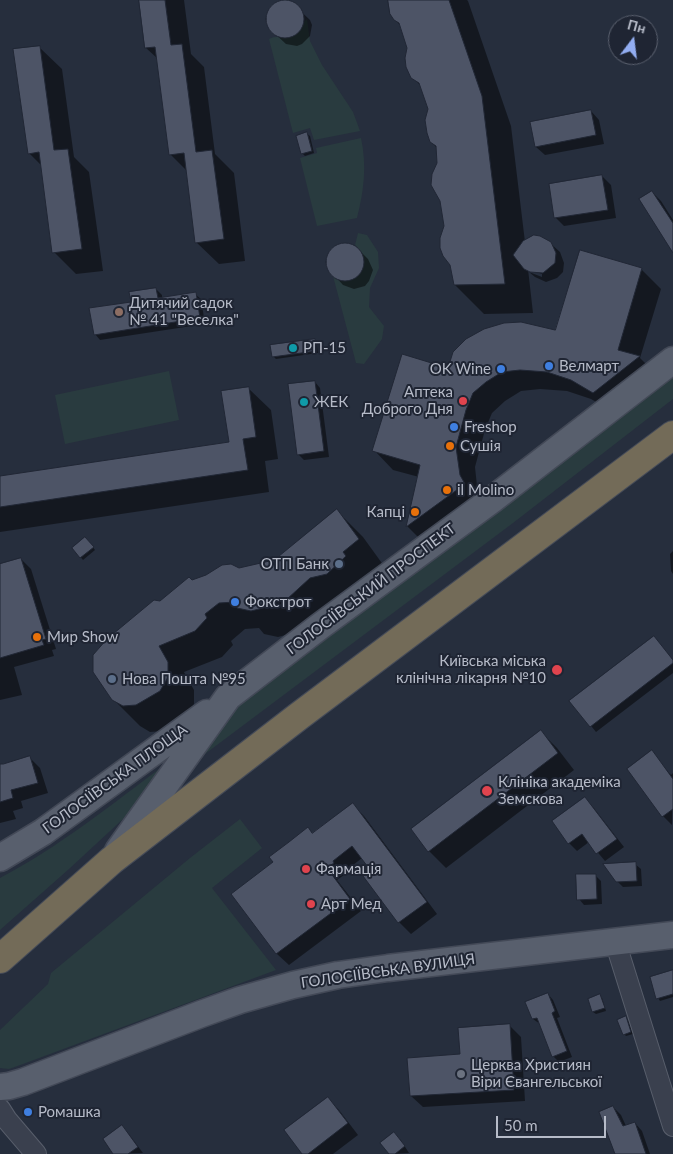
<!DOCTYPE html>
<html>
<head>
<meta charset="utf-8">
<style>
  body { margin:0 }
  #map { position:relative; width:673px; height:1154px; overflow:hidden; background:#262e3d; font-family:Lato,sans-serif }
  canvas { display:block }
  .north { position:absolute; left:608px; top:15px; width:50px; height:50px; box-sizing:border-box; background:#1f2533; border:1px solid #5b616f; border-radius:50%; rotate:15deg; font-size:14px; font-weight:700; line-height:20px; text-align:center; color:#b6bbc8 }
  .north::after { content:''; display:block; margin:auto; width:18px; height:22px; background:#92adf1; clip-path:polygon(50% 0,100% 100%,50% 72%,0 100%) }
  .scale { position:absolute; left:496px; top:1116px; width:110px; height:22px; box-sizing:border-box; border:2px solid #b6bbc8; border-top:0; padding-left:6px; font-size:15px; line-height:18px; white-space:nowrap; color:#b6bbc8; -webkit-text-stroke:4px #1f2533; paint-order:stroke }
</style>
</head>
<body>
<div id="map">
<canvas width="673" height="1154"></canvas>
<div class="north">Пн</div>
<div class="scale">50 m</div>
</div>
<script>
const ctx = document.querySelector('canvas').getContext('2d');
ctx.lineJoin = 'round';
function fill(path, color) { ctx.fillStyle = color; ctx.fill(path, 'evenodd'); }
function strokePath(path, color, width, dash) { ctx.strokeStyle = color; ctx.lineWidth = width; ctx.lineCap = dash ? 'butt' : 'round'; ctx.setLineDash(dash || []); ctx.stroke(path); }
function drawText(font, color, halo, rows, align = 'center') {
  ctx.font = font + ' Lato,sans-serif'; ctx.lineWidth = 4; ctx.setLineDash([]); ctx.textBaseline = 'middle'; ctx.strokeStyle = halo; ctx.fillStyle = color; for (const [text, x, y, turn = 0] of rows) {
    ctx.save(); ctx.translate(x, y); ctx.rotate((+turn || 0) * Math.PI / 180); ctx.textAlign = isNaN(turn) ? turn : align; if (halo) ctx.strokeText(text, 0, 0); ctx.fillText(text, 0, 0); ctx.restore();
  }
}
fill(new Path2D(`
  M 307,19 L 310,41 L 322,65 L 353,112 L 360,131 L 314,140 L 310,128 L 293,133 L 269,39 C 278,34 288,41 297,33 C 302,29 302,23 307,19 Z
  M 361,138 C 367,166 364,190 357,218 L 317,226 L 300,158 L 317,153 L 316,148 Z
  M 358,233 L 367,235 L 378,252 L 379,268 L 370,288 L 369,307 L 384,326 L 382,339 L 364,364 L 356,363 L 333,276 C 357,290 376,263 355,245 Z
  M 169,371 L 179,420 L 65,444 L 55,395 Z
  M 673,374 L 673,399 L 513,523 L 205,754 L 205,748 L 224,717 Z
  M 166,764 L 136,807 L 69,869 L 0,930 L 0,878 C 59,847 112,804 166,764 Z
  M 240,819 L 262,848 L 212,888 L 276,970 L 23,1064 L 9,1069 L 0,1068 L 0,1030 L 48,984 L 51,973 L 190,858 Z`), '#293b3f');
fill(new Path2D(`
  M 140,0 L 184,0 L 191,54 L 204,67 L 215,154 L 234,173 L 245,261 L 219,264 L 196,242 L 187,171 L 170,154 L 158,59 L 146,48 Z
  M 391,0 L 467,0 L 468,1 L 511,126 L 525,242 L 550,243 L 560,252 L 564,263 L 563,272 L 557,278 L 546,282 L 535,277 L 529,272 L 542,277 L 542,274 L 528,269 L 533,313 L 484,314 L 455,285 L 446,226 L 437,148 L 431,142 L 430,109 L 422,87 L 412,77 L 409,48 L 401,26 L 394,19 Z
  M 280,2 L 292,3 L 310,20 L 312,25 L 310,36 L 302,44 L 297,46 L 286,44 L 272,31 L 267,20 L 270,9 Z
  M 39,47 L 62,69 L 74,157 L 89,172 L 103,271 L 76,274 L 54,252 L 42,166 L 29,153 Z
  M 591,111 L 599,120 L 604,144 L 545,155 L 536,147 Z
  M 307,134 L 310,136 L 314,153 L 305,156 L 302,153 Z
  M 602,176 L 611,185 L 616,218 L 564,226 L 556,218 Z
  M 652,192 L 661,201 L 673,220 L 673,251 Z
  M 349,244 L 359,250 L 368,259 L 373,270 L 369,281 L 365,286 L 354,289 L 343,285 L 334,275 L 328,265 L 329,254 L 337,246 Z
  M 580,251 L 642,270 L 661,289 L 640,358 L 658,376 L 613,412 L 591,399 L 567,391 L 540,389 L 521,391 L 505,401 L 492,413 L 485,430 L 475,467 L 478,495 L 426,545 L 407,526 L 419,477 L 393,470 L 374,450 L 449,369 L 556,331 Z
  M 156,289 L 162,295 L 162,299 L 195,294 L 201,299 L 205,324 L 100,340 L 95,334 L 132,303 Z
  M 314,340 L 317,343 L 318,353 L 276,359 L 273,356 Z
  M 315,382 L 320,388 L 329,457 L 304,460 L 298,454 Z
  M 248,388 L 271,410 L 278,459 L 265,461 L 269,492 L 0,532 L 0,477 L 231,443 Z
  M 337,511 L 363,537 L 384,566 L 312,626 L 297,626 L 297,632 L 278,637 L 264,634 L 259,628 L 245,629 L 231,641 L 233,645 L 222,657 L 184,672 L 194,690 L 194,704 L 186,718 L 163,731 L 150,732 L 140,726 L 113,699 L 161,603 L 192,582 L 239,569 L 275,562 Z
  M 88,541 L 95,550 L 83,560 L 73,548 Z
  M 673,551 L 673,574 L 671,571 L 670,554 Z
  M 21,559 L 31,569 L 56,649 L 52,650 L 54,656 L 14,667 L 22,695 L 0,700 L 0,565 Z
  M 654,637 L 673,660 L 673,673 L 596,732 L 571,701 Z
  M 541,732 L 557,748 L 574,770 L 446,868 L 429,851 L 412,829 Z
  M 651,752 L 671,775 L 673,773 L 672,825 L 663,816 L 628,769 Z
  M 30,758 L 40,768 L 48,793 L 21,801 L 23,808 L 13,811 L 16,819 L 0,823 L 0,767 Z
  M 585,799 L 593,807 L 624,847 L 605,861 L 589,842 L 577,851 L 569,843 Z
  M 352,804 L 364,816 L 437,914 L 411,934 L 399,922 L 365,877 L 372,871 L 362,858 L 343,873 L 344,875 L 337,880 L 361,911 L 289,965 L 277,954 L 232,894 L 275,862 L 308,829 L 313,834 Z
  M 635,864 L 641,869 L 642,886 L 623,887 L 617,881 Z
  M 595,875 L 601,881 L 602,904 L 584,905 L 579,899 Z
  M 673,972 L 673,997 L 660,1001 L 658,998 Z
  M 548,994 L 553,1000 L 560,1017 L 557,1018 L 572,1057 L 559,1062 L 553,1056 L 540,1024 L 533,1019 L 527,1002 Z
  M 600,996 L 602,998 L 606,1011 L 596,1014 L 593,1012 L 589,999 Z
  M 626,1018 L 628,1020 L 633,1034 L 626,1036 L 624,1034 Z
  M 510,1026 L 521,1037 L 525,1101 L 423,1107 L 411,1096 L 461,1056 Z
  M 328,1099 L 339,1110 L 358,1135 L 333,1154 L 304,1154 Z
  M 613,1107 L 621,1115 L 626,1126 L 635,1123 L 642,1131 L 650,1154 L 616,1154 Z
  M 122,1127 L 128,1133 L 143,1153 L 114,1154 Z
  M 400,1139 L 409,1153 L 390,1154 Z`), '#0007');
const building = new Path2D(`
  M 139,0 L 165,0 L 171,45 L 182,44 L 196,152 L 212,150 L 224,239 L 195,243 L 184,153 L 169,155 L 155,47 L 145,48 Z
  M 388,0 L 449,0 L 482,96 L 505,284 L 454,285 L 450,265 L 443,256 L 440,248 L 440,238 L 444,226 L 440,201 L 431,185 L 432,174 L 437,163 L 436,146 L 430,142 L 427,133 L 425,120 L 428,109 L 419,83 L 411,78 L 406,67 L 405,58 L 407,48 L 399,23 L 394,20 L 390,14 Z
  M266 19a19 19 0 1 1 38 0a19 19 0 1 1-38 0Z
  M 40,46 L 54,150 L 68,149 L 82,249 L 52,253 L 39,152 L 28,154 L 13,49 Z
  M 591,110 L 596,135 L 535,147 L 530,122 Z
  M 307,132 L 312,151 L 301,154 L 296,136 Z
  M 602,175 L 608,210 L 554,218 L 549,184 Z
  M 652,191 L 673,223 L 673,253 L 639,199 Z
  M 534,235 L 540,236 L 551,242 L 556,253 L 555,263 L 543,273 L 530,272 L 524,269 L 513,255 L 523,241 Z
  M326 262a19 19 0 1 1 38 0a19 19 0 1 1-38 0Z
  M 580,250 L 642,268 L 618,350 L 640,356 L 593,393 L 571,380 L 547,372 L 520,370 L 502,372 L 486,382 L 473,393 L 466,410 L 456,447 L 460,475 L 465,484 L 406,527 L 420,465 L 372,451 L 402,354 L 448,368 L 453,352 L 466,339 L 484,329 L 504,323 L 521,322 L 555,330 Z
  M 156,288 L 158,298 L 196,292 L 200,318 L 94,335 L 89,308 L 131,302 L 129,292 Z
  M 315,339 L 316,351 L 272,357 L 270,345 Z
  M 315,381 L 324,451 L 297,455 L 288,384 Z
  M 249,387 L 256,437 L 243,439 L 248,470 L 0,507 L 0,476 L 229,442 L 221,391 Z
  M 337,509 L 359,539 L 343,552 L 346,556 L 327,574 L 310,578 L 286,600 L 271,600 L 271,606 L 251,611 L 237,608 L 235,602 L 219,603 L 205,614 L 207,618 L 195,631 L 159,646 L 168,662 L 168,677 L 160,691 L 136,705 L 123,706 L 112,700 L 93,672 L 93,655 L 107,639 L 154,600 L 160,601 L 189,577 L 192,580 L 206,575 L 222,565 L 231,564 L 239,568 L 274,560 Z
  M 85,537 L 94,547 L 80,558 L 72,548 Z
  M 21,558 L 46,639 L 42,640 L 44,645 L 0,658 L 0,564 Z
  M 654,636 L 673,660 L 673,663 L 590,727 L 569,701 Z
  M 541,730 L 558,753 L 428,852 L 411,829 Z
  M 652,750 L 673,779 L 673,809 L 662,817 L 627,769 Z
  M 30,756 L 38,783 L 11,790 L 13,798 L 0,802 L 0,764 L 3,764 Z
  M 585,797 L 617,839 L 596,854 L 582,834 L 568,844 L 552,821 Z
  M 353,803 L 427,902 L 398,923 L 363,876 L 371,871 L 352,846 L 333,861 L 334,863 L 327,868 L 350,899 L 276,954 L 231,894 L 273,862 L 269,857 L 289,842 L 308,827 L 312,833 Z
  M 636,862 L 637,881 L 616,882 L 603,864 Z
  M 576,874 L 596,874 L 597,899 L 577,900 Z
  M 673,970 L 673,994 L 656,999 L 650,977 Z
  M 548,993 L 555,1011 L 552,1013 L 567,1051 L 552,1057 L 537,1018 L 532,1019 L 525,1002 Z
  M 600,994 L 605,1008 L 592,1012 L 588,999 Z
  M 626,1016 L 631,1032 L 623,1035 L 617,1020 Z
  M 510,1024 L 514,1090 L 410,1096 L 407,1058 L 460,1054 L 458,1028 Z
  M 328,1097 L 348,1123 L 308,1154 L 302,1154 L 284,1130 Z
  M 613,1106 L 623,1126 L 635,1122 L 646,1154 L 615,1154 L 599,1112 Z
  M 122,1125 L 138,1147 L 128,1154 L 113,1154 L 103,1139 Z
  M 394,1132 L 405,1146 L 395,1154 L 389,1154 L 380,1143 Z`);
fill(building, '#4d5466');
strokePath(building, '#212735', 1);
const minor = new Path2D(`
  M 615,941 L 673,1126
  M 0,1109 L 7,1120 L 36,1154`);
const major = new Path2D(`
  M 118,851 L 228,697 L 319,627 L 493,499 L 673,360
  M 0,858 L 43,832 L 207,713
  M 0,1087 L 9,1086 L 23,1082 L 201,1014 L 240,1000 L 293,985 L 338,975 L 388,968 L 673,935`);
const highway = new Path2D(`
  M 0,959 L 112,860 L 299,716 L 673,435`);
strokePath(minor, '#585e6b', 22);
strokePath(major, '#434957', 29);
strokePath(highway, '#454b58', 30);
strokePath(minor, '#3a404e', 20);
strokePath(major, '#585f6d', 26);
strokePath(highway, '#736b58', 28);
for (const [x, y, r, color] of [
  [119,312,5,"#8d6e63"],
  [293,348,5,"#0f9aa8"],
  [549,366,5,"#3f7fe0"],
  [501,369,5,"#3f7fe0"],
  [463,401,5,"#e0444e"],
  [304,402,5,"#0f9aa8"],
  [454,427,5,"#3f7fe0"],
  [450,446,5,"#e8710a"],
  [447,490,5,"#e8710a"],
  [415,512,5,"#e8710a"],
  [339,564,5,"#5c6f8a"],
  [235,602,5,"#3f7fe0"],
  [37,637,5,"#e8710a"],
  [557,670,6,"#e0444e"],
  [112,679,5,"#5c6f8a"],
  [487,791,6,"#e0444e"],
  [306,869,5,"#e0444e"],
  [311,904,5,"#e0444e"],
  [461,1074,5,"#6b7280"],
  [28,1112,5,"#3f7fe0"]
]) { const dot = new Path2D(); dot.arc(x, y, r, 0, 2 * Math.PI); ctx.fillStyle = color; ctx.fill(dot); strokePath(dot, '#1f2533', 2); }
drawText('15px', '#b6bbc8', '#1f2533', [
  ["Дитячий садок",129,303],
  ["№ 41 \"Веселка\"",129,320],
  ["РП-15",303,348],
  ["Велмарт",559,366],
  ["OK Wine",491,369,"right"],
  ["Аптека",453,392,"right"],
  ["Доброго Дня",453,409,"right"],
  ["ЖЕК",314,402],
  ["Freshop",464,427],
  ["Сушія",460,446],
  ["il Molino",457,490],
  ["Капці",405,512,"right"],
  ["ОТП Банк",329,564,"right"],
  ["Фокстрот",245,602],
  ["Мир Show",47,637],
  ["Київська міська",546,661,"right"],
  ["клінічна лікарня №10",546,678,"right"],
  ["Нова Пошта №95",122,679],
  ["Клініка академіка",498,782],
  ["Земскова",498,799],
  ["Фармація",316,869],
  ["Арт Мед",321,904],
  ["Церква Християн",471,1065],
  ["Віри Євангельської",471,1082],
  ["Ромашка",38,1112]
], 'left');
drawText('15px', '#b6bbc8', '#1f2533', [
  ["ГОЛОСІЇВСЬКИЙ ПРОСПЕКТ",371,589,-37],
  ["ГОЛОСІЇВСЬКА ПЛОЩА",115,779,-36],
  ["ГОЛОСІЇВСЬКА ВУЛИЦЯ",388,971,-8]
]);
</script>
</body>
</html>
